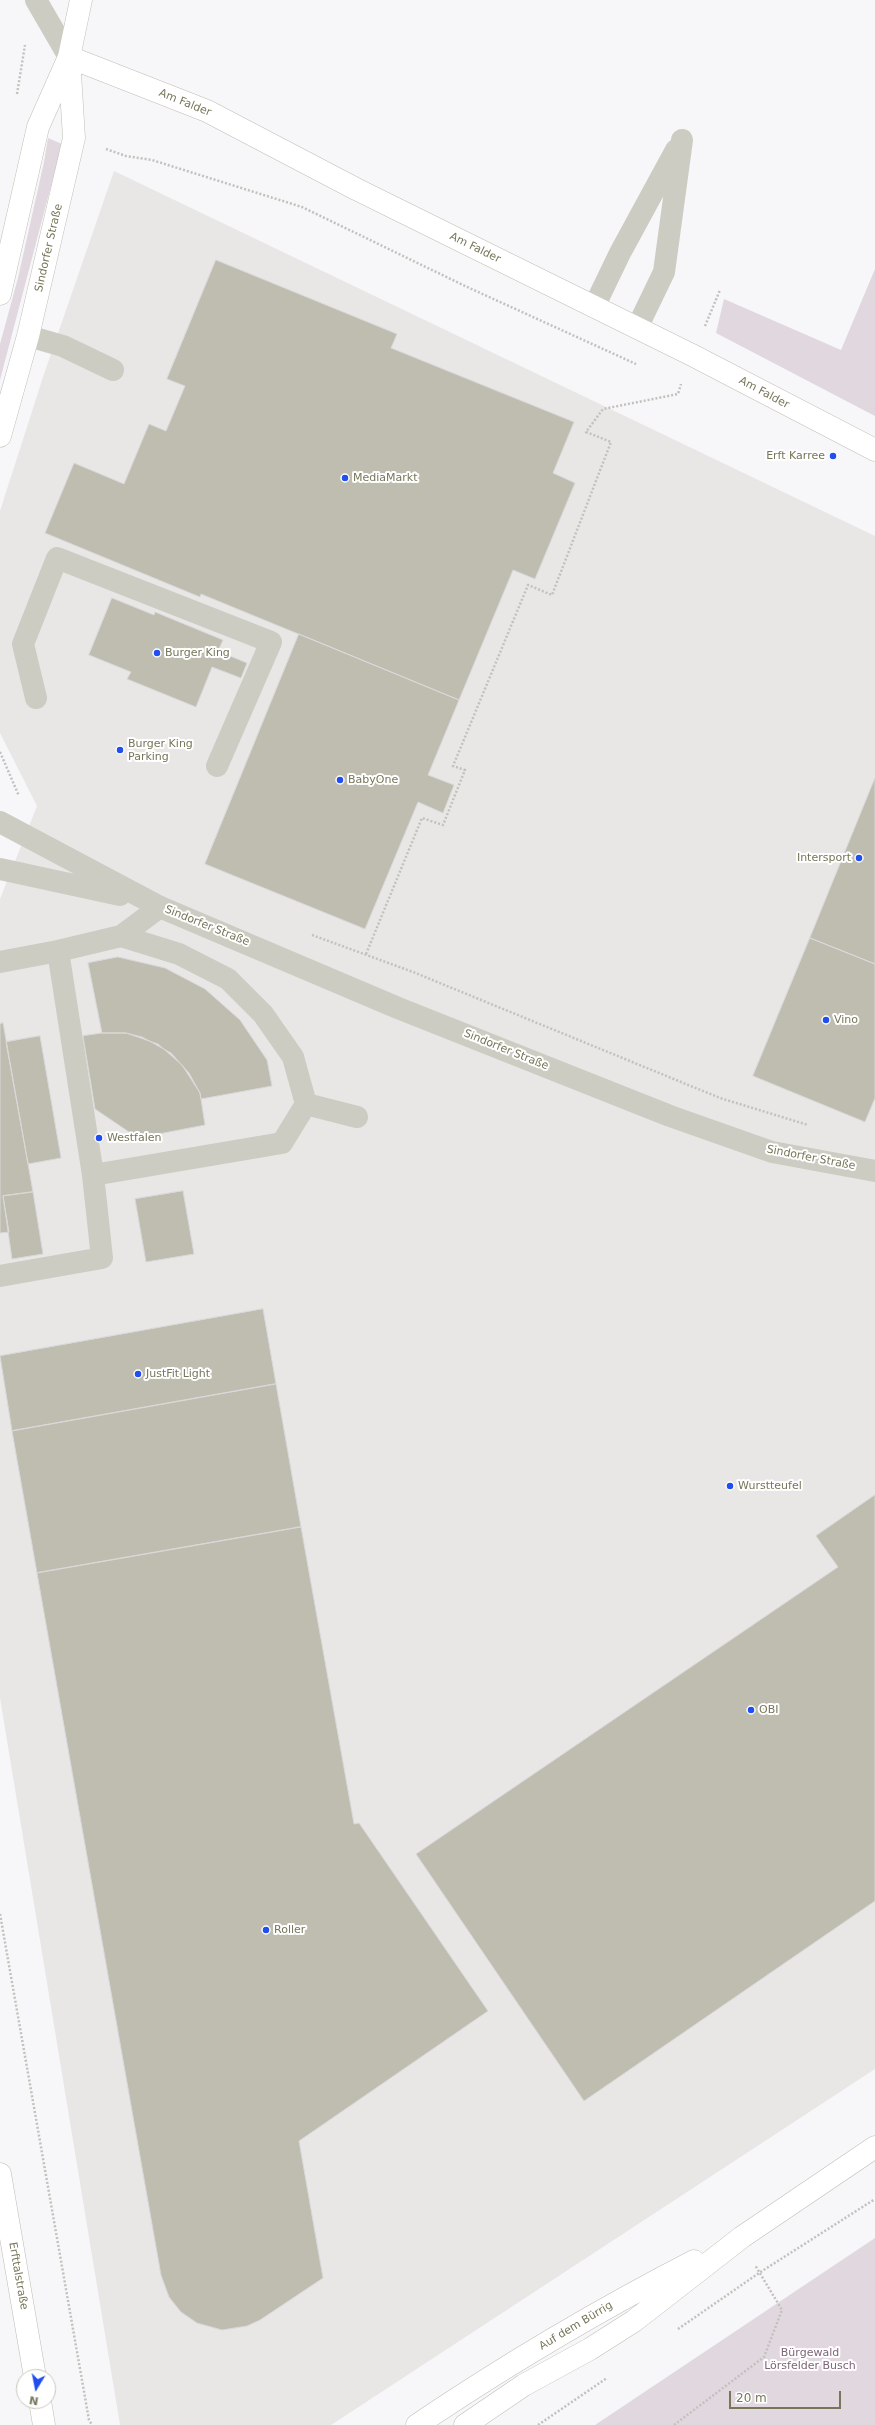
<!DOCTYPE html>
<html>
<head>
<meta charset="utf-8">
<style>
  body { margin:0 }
  #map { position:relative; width:875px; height:2425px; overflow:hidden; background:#f7f6f9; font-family:"DejaVu Sans",sans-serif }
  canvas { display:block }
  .north { position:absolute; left:16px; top:2369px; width:40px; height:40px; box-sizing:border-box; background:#fff; border:1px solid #c9c8bd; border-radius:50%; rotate:190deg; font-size:11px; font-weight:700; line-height:16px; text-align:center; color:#777659 }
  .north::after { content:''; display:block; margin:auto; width:14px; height:18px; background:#214eee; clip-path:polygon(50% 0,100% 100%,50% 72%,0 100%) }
  .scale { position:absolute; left:729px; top:2391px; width:112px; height:18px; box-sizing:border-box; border:2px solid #777659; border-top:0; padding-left:5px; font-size:12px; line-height:14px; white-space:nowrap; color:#777659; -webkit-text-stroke:3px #fff; paint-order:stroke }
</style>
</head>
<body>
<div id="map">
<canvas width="875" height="2425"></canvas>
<div class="north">N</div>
<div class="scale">20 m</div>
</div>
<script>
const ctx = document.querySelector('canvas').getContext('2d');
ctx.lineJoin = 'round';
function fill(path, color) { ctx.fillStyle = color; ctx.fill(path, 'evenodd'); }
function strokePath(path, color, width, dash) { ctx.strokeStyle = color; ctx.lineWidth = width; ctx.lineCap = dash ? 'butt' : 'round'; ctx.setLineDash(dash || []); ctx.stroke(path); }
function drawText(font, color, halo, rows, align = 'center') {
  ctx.font = font + ' "DejaVu Sans",sans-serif'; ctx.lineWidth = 4; ctx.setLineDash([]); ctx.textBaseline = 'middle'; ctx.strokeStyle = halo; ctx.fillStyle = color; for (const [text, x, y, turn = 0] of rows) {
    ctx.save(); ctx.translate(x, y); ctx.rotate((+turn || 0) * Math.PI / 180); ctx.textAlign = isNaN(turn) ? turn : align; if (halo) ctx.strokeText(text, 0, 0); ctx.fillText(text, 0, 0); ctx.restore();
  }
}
fill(new Path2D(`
  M 114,171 L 875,536 L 875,2069 L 331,2425 L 120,2425 L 0,1698 L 0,899 L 37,806 L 0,733 L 0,511 L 44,374 Z`), '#e8e7e6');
fill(new Path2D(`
  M 48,138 L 62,144 L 0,380 L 0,344 L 18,278 L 44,162 Z
  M 875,269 L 875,416 L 716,333 L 724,299 L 841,350 Z
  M 875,2238 L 875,2425 L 595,2425 Z`), '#e1d7df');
const building = new Path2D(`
  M 216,260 L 397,334 L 391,348 L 574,422 L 553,473 L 575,483 L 535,579 L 513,570 L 459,700 L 201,594 L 200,597 L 45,533 L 74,463 L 124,484 L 149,424 L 166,431 L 185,386 L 167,379 Z
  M 112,598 L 154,615 L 155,612 L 223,640 L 218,651 L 247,663 L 241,678 L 212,667 L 196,707 L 127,679 L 131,672 L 89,655 Z
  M 299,634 L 459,700 L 428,775 L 454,785 L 443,813 L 418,802 L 365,929 L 205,864 Z
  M 875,778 L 875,964 L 810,938 Z
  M 810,938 L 875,964 L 875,1098 L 865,1122 L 753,1076 Z
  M 118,957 L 165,968 L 205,989 L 240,1020 L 267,1060 L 272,1086 L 201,1099 L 200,1093 L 182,1065 L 158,1044 L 126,1033 L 102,1033 L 88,963 Z
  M 3,1023 L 33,1192 L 3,1196 L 9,1232 L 0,1233 L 0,1024 Z
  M 102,1033 L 126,1033 L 142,1037 L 171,1053 L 189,1073 L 200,1093 L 205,1125 L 138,1138 L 95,1109 L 83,1036 Z
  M 40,1036 L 61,1158 L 28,1164 L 6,1042 Z
  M 183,1191 L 194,1254 L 146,1262 L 135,1199 Z
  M 33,1192 L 43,1254 L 12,1259 L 3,1196 Z
  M 263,1309 L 276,1384 L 12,1431 L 0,1356 Z
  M 276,1384 L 301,1527 L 37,1573 L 12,1431 Z
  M 875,1495 L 875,1901 L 584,2101 L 416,1854 L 838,1567 L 816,1536 Z
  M 301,1527 L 354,1824 L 359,1823 L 488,2011 L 299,2141 L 323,2278 L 260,2320 L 247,2326 L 222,2330 L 197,2323 L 181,2312 L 169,2297 L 161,2275 L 37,1573 Z`);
fill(building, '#bebdaf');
strokePath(building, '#d9d8da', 1);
const secondary = new Path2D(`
  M 69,57 L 207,111 L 356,189 L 692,355 L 875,450
  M 0,294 L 38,127 L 69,57 L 81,0
  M 0,436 L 28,336 L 74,138 L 69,57
  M 0,2174 L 35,2377
  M 40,2401 L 44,2425
  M 417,2425 C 506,2365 599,2310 694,2261
  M 465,2425 L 524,2385 L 590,2349 L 634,2321 L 742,2237 L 875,2147`);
strokePath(secondary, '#bfbfb3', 23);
strokePath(new Path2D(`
  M 17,94 L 25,45
  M 106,149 L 126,156 L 152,160 L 302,207 L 465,286 L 636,364
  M 705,326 L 720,290
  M 0,752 L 19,796
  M 312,935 L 413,972 L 720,1098 L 808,1125
  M 366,954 L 422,818 L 443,825 L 465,770 L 453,766 L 528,585 L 552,595 L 611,442 L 586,432 L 603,409 L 678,394 L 681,384
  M 0,1914 L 89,2420 L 92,2425
  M 678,2329 L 759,2273 L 875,2199
  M 538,2425 L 607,2378
  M 674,2425 L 764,2357 L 782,2310 L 755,2265`), '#c2c1bb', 2.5, [2, 2]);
strokePath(new Path2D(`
  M 36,0 L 69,57
  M 594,307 L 620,253 L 676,150
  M 637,328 L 664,272 L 682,140
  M 28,336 L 63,346 L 113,370
  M 36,698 L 23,644 L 57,558 L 271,642 L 217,766
  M 160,907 L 121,936 L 179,954 L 228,979 L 263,1014 L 293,1057 L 306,1104 L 357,1117
  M 121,936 L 58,951 L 93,1175 L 282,1143 L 306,1104
  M 0,962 L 58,951
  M 0,1276 L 102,1258 L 93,1175`), '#ccccc3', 22);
strokePath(new Path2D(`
  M 0,822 L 160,907 L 398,1008 L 670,1116 L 772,1152 L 875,1171
  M 0,869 L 120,895`), '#ccccc3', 22);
strokePath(secondary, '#fff', 22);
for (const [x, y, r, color] of [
  [833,456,4,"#214eee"],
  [345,478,4,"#214eee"],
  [157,653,4,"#214eee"],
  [120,750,4,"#214eee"],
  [340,780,4,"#214eee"],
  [859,858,4,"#214eee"],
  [826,1020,4,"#214eee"],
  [99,1138,4,"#214eee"],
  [138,1374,4,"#214eee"],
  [730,1486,4,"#214eee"],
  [751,1710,4,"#214eee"],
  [266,1930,4,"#214eee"]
]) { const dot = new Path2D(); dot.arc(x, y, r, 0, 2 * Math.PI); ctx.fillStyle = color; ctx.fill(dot); strokePath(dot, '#fff', 1.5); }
drawText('11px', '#777659', '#fff', [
  ["Am Falder",185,103,22],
  ["Sindorfer Straße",49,248,-77],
  ["Am Falder",475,248,26],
  ["Am Falder",764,393,28],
  ["Sindorfer Straße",207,926,22],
  ["Sindorfer Straße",506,1050,22],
  ["Sindorfer Straße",811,1158,11],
  ["Erfttalstraße",18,2276,80],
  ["Auf dem Bürrig",576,2326,-31]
]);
drawText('11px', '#777659', '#fff', [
  ["Erft Karree",825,456,"right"],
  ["MediaMarkt",353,478],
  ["Burger King",165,653],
  ["Burger King",128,744],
  ["Parking",128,757],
  ["BabyOne",348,780],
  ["Intersport",851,858,"right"],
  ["Vino",834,1020],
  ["Westfalen",107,1138],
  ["JustFit Light",146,1374],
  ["Wurstteufel",738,1486],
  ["OBI",759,1710],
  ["Roller",274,1930]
], 'left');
drawText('11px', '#7f6576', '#fff', [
  ["Bürgewald",810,2353],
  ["Lörsfelder Busch",810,2366]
]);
</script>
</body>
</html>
